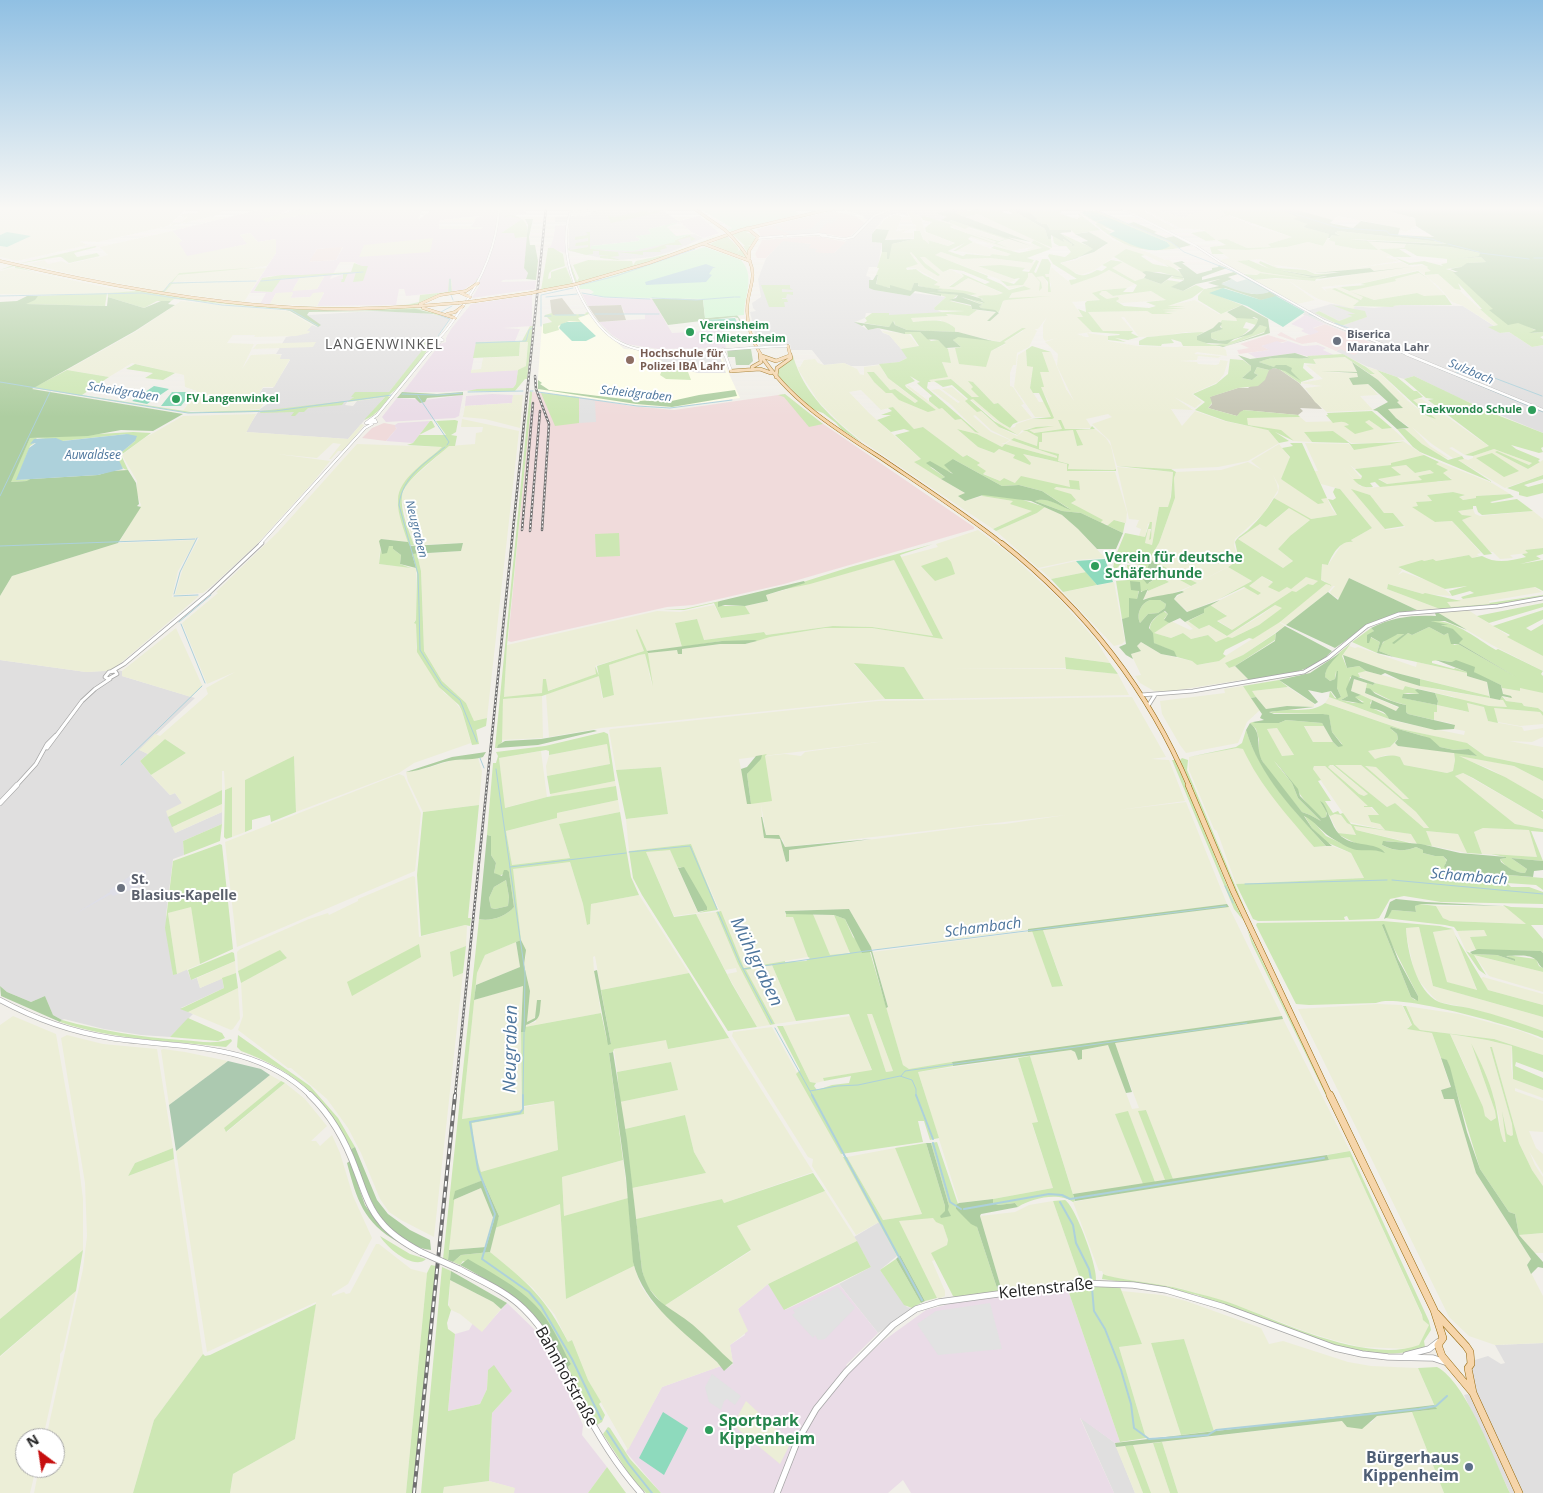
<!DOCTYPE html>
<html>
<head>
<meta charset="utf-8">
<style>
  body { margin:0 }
  #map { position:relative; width:1543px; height:1493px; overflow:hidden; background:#f1efe9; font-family:"Open Sans",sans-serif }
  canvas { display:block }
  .north { position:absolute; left:15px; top:1428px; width:50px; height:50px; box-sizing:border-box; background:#fff; border:1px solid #a7a7a7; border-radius:50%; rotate:329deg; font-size:14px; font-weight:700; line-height:20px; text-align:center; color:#222 }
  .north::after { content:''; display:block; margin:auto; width:18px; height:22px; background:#c60e0e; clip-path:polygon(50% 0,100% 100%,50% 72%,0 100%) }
</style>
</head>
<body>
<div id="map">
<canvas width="1543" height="1493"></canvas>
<div class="north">N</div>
</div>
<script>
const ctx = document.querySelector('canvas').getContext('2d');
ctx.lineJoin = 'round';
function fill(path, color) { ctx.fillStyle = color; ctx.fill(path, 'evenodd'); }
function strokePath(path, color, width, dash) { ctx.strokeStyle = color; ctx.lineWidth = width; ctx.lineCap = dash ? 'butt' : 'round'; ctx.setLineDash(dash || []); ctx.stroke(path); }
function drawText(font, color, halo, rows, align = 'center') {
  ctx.font = font + ' "Open Sans",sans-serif'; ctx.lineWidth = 4; ctx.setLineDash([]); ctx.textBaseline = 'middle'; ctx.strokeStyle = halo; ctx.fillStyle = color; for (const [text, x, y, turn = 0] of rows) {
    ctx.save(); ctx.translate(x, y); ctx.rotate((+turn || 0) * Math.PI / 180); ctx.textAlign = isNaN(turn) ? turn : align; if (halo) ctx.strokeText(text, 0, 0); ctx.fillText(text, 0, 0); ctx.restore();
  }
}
fill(new Path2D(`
  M 625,208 L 680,208 L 663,211 L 680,222 L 648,229 L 651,234 L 636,237 L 640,239 L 638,241 L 591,246 L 591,249 L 675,240 L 694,234 L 704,238 L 670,252 L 652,257 L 620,260 L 601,258 L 569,251 L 569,222 L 555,222 L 555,217 L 591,215 L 590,212 Z
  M 838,208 L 959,208 L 937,213 L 948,217 L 939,221 L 921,217 L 907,210 L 908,216 L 899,213 L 890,215 L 882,220 L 872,234 L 873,242 L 882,243 L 878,267 L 869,267 L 866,276 L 870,277 L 874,290 L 910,296 L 913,293 L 946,297 L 934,308 L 943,313 L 901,315 L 889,315 L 888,313 L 866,313 L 865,318 L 855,322 L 868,330 L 879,328 L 883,333 L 889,335 L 906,354 L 907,358 L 899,362 L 865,366 L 851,366 L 844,363 L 824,365 L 812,350 L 791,350 L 790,344 L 760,346 L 756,338 L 750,312 L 756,311 L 753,308 L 752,303 L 761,297 L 758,279 L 766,258 L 783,240 L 812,244 L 824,253 L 834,253 L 867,220 L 863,217 L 864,216 Z
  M 1150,208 L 1205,208 L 1199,213 L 1194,212 L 1185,218 Z
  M 1331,304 L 1374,308 L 1401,305 L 1463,306 L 1494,326 L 1500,333 L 1509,332 L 1532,347 L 1543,345 L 1543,411 L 1541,411 L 1543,412 L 1543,433 L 1459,398 L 1414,376 L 1404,379 L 1397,377 L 1366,366 L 1336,351 L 1340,349 L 1365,349 L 1378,345 L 1303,315 L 1306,311 ZM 1344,308 L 1366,317 L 1341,326 L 1316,313 L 1319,311 L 1339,321 L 1353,316 L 1348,314 L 1355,314 Z
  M 375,311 L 422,313 L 448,316 L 451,318 L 435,339 L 424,338 L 422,342 L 425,348 L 389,392 L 351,397 L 354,397 L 352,400 L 348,401 L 345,405 L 353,406 L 357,401 L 385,397 L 348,439 L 245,432 L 260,409 L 269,403 L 254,402 L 263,388 L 273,388 L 290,360 L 279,359 L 282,354 L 276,354 L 286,337 L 308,333 L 306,331 L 312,325 L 317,327 L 320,325 L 307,315 Z
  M 0,660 L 86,672 L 116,670 L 122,671 L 122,676 L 195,698 L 140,750 L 148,754 L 140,761 L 151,775 L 170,795 L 175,793 L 182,803 L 175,833 L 222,812 L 222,824 L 183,841 L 184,855 L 173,859 L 166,915 L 173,975 L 187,969 L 191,980 L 197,978 L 200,988 L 222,978 L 224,988 L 181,1008 L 193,1014 L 170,1037 L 141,1035 L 104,1029 L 64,1019 L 62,1020 L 53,1015 L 45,996 L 31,1002 L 7,992 L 0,986 Z
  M 879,1222 L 897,1256 L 880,1270 L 907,1307 L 912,1308 L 878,1333 L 839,1284 L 871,1267 L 854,1237 Z
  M 1543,1343 L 1543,1493 L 1510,1493 L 1464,1395 L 1476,1392 L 1470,1373 L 1475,1360 L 1488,1356 L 1501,1364 L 1505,1363 L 1495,1345 Z
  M 1080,1417 L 1115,1443 L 1135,1493 L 1114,1493 Z`), '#e0dfdf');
fill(new Path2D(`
  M 831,211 L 855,216 L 865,223 L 848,238 L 821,233 L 761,237 L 757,229 Z
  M 816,236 L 846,242 L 834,253 L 824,253 L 815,252 L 817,249 L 809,248 L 811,244 L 783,241 L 766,258 L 757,258 L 755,254 L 762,240 Z
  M 343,246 L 336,260 L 308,262 L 317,249 Z
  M 1325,324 L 1379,346 L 1366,349 L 1354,355 L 1340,349 L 1336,351 L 1316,342 L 1302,344 L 1277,335 L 1281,332 L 1296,340 L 1296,338 L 1318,332 L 1312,329 Z
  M 1268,335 L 1288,341 L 1262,346 L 1270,350 L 1239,354 L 1237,350 L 1249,348 L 1240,344 Z
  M 532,392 L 579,397 L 631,406 L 674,410 L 785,394 L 813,417 L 974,527 L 974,529 L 784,584 L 693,605 L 667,607 L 511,642 L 508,641 Z
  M 384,423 L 395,425 L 395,427 L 397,428 L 386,441 L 362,438 L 372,428 Z`), '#f0dbdb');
fill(new Path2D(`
  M 266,208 L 305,208 L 286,211 L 266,222 L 301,215 L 320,213 L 324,208 L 422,208 L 418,220 L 429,212 L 430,208 L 523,208 L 527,214 L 516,215 L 515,216 L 522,219 L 501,233 L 515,233 L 515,238 L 528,237 L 524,268 L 528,273 L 526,279 L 503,280 L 501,282 L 536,281 L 535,289 L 472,298 L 480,284 L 472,284 L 463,290 L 452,291 L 451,279 L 448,292 L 406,296 L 404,289 L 399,289 L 396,305 L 317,306 L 324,293 L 310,297 L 290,298 L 293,293 L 276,293 L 270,304 L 260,304 L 266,293 L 250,293 L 276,253 L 275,239 L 258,242 L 250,233 L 240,235 L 248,244 L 187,257 L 178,242 L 182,241 L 172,231 ZM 482,216 L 476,218 L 471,227 L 483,227 L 481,229 L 439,229 L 440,220 ZM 343,247 L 336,260 L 309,262 L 317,249 ZM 340,262 L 354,262 L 361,266 L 367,266 L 330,279 ZM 325,275 L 317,289 L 293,290 L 300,277 L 280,279 L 272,292 L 254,291 L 262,278 L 270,276 Z
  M 700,216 L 719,233 L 704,238 L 691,232 L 679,221 Z
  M 566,225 L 566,253 L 548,248 L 551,246 L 554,235 L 555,226 Z
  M 582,294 L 604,298 L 652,299 L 672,333 L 722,330 L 726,348 L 658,349 L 626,344 L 612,335 L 599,322 L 645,319 L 645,314 L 625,314 L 621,305 L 588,306 Z
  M 532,295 L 532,326 L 503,328 L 520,329 L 515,341 L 477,342 L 471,372 L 518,370 L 516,384 L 513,388 L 443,392 L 403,392 L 440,344 L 446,342 L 446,338 L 451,329 L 471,304 Z
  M 1305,315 L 1325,324 L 1313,328 L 1319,332 L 1310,335 L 1301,331 L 1304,329 L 1291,324 Z
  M 1277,341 L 1282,343 L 1288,341 L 1303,346 L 1318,345 L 1326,348 L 1323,350 L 1334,355 L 1307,356 L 1295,353 L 1256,358 L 1248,353 L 1269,350 L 1261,346 Z
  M 492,394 L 513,395 L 512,403 L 465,406 L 466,396 Z
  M 463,395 L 459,416 L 455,418 L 386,422 L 382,417 L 397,398 L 425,400 Z
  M 430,421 L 413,443 L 386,441 L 397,428 L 395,427 L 395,425 L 398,423 Z
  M 768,1284 L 785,1310 L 839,1284 L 878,1333 L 846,1365 L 851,1371 L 883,1341 L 926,1310 L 953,1303 L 1067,1287 L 1120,1442 L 1115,1443 L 1080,1418 L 1114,1493 L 911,1493 L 903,1480 L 888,1493 L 661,1493 L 626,1452 L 662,1387 L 721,1366 L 725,1370 L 733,1364 L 730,1345 L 745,1335 L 738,1309 Z
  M 507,1303 L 534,1329 L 550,1353 L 583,1425 L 582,1435 L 607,1467 L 588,1493 L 514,1493 L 514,1488 L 489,1481 L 492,1413 L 512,1391 L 488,1370 L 487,1389 L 480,1404 L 448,1411 L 455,1334 L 469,1330 L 473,1323 L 482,1331 Z`), '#eadce7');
fill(new Path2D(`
  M 589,314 L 602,329 L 624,349 L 659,351 L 708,351 L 720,354 L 740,398 L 673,407 L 638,405 L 537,391 L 542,325 Z`), '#fdfde7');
fill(new Path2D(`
  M 562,298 L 575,315 L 581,316 L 557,321 L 552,316 L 550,300 Z
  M 621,305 L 626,320 L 599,322 L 588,306 Z
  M 1274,368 L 1279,369 L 1299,383 L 1322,409 L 1300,408 L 1303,411 L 1298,415 L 1244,410 L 1237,416 L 1208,408 L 1212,404 L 1209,397 L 1238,388 L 1248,388 L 1270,369 Z`), '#c6c6b5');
fill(new Path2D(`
  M 0,208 L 187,208 L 168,226 L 98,242 L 81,241 L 80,242 L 88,245 L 17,261 L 0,257 L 0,246 L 7,247 L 2,234 L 0,235 Z
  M 202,208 L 224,208 L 218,215 L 170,226 L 173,223 L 181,223 L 187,217 L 180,216 L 182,214 L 197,213 Z
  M 305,208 L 324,208 L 320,213 L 302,215 L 266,222 L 262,219 Z
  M 1122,208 L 1138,208 L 1177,229 L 1166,231 Z
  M 1141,208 L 1150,208 L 1185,218 L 1194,212 L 1199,213 L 1205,208 L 1208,208 L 1207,210 L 1210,208 L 1217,208 L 1226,214 L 1216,220 L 1229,215 L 1251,225 L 1293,237 L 1268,244 L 1272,247 L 1247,248 L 1227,239 L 1216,240 L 1204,230 L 1180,228 Z
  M 1285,208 L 1377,208 L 1415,218 L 1416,226 L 1406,232 L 1399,230 L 1399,228 L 1338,216 L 1333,220 Z
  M 907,210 L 921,217 L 925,232 L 954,243 L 948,246 L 928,240 L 929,245 L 925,242 L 920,231 L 916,231 L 916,225 L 913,224 Z
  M 896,214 L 902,217 L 896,231 L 909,229 L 902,233 L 913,233 L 913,238 L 884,239 L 889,230 L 878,229 L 880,225 L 885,219 Z
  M 978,214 L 1039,240 L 1051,249 L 1034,240 L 1031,242 L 964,217 Z
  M 942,220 L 1005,239 L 999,241 L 975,234 L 998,242 L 995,243 L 1003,246 L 997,244 L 1009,238 L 1007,237 L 1008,236 L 1043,248 L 1035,251 L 1026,250 L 1033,247 L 1011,251 L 969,237 L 971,235 L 939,221 Z
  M 1100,230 L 1113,240 L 1150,253 L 1165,260 L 1169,260 L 1183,269 L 1172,268 L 1143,254 L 1114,257 L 1095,270 L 1081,275 L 1069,270 L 1061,263 L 1076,260 L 1104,247 L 1107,243 L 1089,232 Z
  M 172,231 L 182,241 L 179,243 L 187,256 L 247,244 L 240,235 L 250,233 L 258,242 L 276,239 L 276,253 L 267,266 L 241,269 L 266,268 L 258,280 L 172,282 L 178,275 L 190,274 L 191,272 L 179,273 L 164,290 L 159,291 L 84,277 L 29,264 L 44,260 L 48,264 L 62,261 L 68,264 L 108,255 L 99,247 Z
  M 433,238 L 430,252 L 359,257 L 364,245 Z
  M 1328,238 L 1335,242 L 1335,245 L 1365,250 L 1377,250 L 1368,241 L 1406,244 L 1404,248 L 1380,249 L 1392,256 L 1386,257 L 1399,261 L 1354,268 L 1402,262 L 1412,267 L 1422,265 L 1430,267 L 1428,268 L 1432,271 L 1426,272 L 1426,275 L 1438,274 L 1455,289 L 1459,290 L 1498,325 L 1493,325 L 1463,306 L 1452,302 L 1438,286 L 1418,270 L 1364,283 L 1321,287 L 1327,292 L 1325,289 L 1331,288 L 1359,301 L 1353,309 L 1318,299 L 1287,280 L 1315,300 L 1297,304 L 1253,280 L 1276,279 L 1315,281 L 1374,271 L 1370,268 L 1314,273 L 1305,269 L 1274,265 L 1278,267 L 1277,268 L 1260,259 L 1238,261 L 1261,272 L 1315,280 L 1289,278 L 1260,273 L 1257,275 L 1241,273 L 1221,262 L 1221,260 L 1229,258 L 1216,249 L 1247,250 L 1287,247 L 1308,242 L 1323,246 Z
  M 973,242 L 992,249 L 1012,254 L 1007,256 L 992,254 L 991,256 L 956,251 Z
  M 912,252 L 915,258 L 931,269 L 920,257 L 925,256 L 943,272 L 950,269 L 964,276 L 949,286 L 954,287 L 968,278 L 1004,294 L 991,298 L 985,295 L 977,297 L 972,295 L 976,294 L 938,288 L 934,285 L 938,281 L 915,268 L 909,268 L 909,266 L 918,264 L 910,253 Z
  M 941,252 L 963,259 L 990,258 L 1032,263 L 1036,260 L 1030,270 L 982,265 L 979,266 L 1016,280 L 1009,283 L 934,255 Z
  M 1125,261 L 1147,275 L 1140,280 L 1135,281 L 1111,268 Z
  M 1051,267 L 1068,281 L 1109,270 L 1135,284 L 1127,288 L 1103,290 L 1093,294 L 1101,300 L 1072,302 L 1083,317 L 1078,317 L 1092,332 L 1077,334 L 1086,337 L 1089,337 L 1087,333 L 1108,336 L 1108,341 L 1138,346 L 1175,347 L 1207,345 L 1223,347 L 1226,350 L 1227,356 L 1197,352 L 1194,354 L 1221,356 L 1218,358 L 1198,356 L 1197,360 L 1179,361 L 1197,362 L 1198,364 L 1216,365 L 1219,364 L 1220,360 L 1228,361 L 1224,374 L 1218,382 L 1192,394 L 1202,402 L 1195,408 L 1174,397 L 1193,410 L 1171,409 L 1182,426 L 1195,411 L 1224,421 L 1268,430 L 1279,443 L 1248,461 L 1218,467 L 1171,469 L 1117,466 L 1110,441 L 1092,424 L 1112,417 L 1108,414 L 1086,419 L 1074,401 L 1057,366 L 1058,354 L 1045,342 L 1057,338 L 1045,341 L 1043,338 L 1043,325 L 1047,317 L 1038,329 L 1035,329 L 1037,331 L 1029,347 L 1017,353 L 1016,365 L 1013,365 L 1010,373 L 1010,386 L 1013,387 L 1024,404 L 1021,405 L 1032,418 L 1018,422 L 998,403 L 994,404 L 973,382 L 973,388 L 979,397 L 972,397 L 951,379 L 931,382 L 928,380 L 947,377 L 942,362 L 951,363 L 948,349 L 955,348 L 957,351 L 991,351 L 1006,344 L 1004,342 L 1023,331 L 1022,328 L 1000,342 L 955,332 L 951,324 L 943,323 L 941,320 L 912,322 L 911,318 L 948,316 L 944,314 L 969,316 L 977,310 L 999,313 L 1003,301 L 1009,299 L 1012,293 L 1024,286 L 1009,289 L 1007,286 L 1021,285 L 1028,273 L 1032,273 L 1035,276 L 1044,276 L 1051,292 L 1051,284 L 1044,274 L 1049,274 Z
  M 13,268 L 110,288 L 138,292 L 55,295 L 0,294 L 0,271 Z
  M 1419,273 L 1430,280 L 1445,295 L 1379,303 L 1377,302 L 1421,296 L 1417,293 L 1374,300 L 1364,297 L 1361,300 L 1335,288 L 1340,287 L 1348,291 Z
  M 325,275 L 317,289 L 292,291 L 300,277 Z
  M 257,281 L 244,302 L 165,292 L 172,284 Z
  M 1102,291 L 1106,291 L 1113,296 L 1151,291 L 1167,300 L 1121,303 L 1116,301 L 1117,299 L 1107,299 L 1098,293 Z
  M 293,292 L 291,298 L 310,297 L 313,293 L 324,292 L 317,306 L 270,304 L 276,293 Z
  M 1195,300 L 1219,314 L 1227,312 L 1236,318 L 1238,321 L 1222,320 L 1216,327 L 1204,332 L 1186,332 L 1162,336 L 1139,337 L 1124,317 L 1121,317 L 1133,331 L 1103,331 L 1088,312 L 1147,311 L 1152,314 L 1177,311 L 1161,311 L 1167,307 L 1180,306 L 1167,306 Z
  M 181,301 L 288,311 L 312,325 L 307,331 L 310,331 L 309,333 L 296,336 L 254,337 L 255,335 L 233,335 L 227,343 L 254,344 L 242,369 L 251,355 L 274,354 L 281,355 L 280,359 L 290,359 L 274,387 L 263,387 L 254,402 L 264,403 L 260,409 L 229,411 L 183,411 L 197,391 L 185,387 L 184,375 L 132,363 L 109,377 L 67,370 L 135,332 Z
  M 883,331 L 909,334 L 918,346 L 901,349 L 889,335 L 882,332 Z
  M 316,342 L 313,347 L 253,349 L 257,344 Z
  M 520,342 L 528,342 L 526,366 L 521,370 L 471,373 L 471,370 L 481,369 L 483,358 L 519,356 Z
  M 1026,350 L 1027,365 L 1033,367 L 1030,388 L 1039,402 L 1044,402 L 1051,417 L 1035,417 L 1014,387 L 1018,355 Z
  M 1041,352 L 1051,352 L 1066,389 L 1092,428 L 1065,429 L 1060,420 L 1058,420 L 1062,429 L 1033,433 L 1029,430 L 1053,425 L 1026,429 L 1038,437 L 1037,446 L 1014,438 L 1024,431 L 1022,430 L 1018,435 L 1005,429 L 970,399 L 973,398 L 1000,422 L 1010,428 L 1015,427 L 1016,424 L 1031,419 L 1051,419 L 1048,401 L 1040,387 L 1040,372 L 1048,372 Z
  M 1346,357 L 1352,362 L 1357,372 L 1321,372 L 1357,373 L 1359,377 L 1356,378 L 1368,384 L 1378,395 L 1360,396 L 1373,410 L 1327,412 L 1315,402 L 1305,388 L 1322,386 L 1300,383 L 1323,379 L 1306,365 L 1316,364 L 1312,359 Z
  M 815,359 L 818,363 L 824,365 L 844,363 L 857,369 L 860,374 L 859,374 L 864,375 L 864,367 L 880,365 L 885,374 L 899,387 L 918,401 L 915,403 L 895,389 L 890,390 L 874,372 L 868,372 L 874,382 L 892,393 L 900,400 L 935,410 L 905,385 L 909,386 L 939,409 L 942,408 L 955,420 L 961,419 L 975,432 L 978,432 L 950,404 L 931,390 L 939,389 L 958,403 L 960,402 L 942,389 L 952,387 L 999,427 L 1017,436 L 1011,440 L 991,430 L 975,415 L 973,416 L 991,432 L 1010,440 L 1005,443 L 1001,443 L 1005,444 L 1011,440 L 1057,456 L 1057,458 L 1005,444 L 1002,447 L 977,434 L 957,429 L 978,447 L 994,453 L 999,449 L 1015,455 L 1013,458 L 1022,454 L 1067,464 L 1067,471 L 1115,472 L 1127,512 L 1126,523 L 1115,520 L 1108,525 L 1099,523 L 1054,490 L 1055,487 L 1080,490 L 1078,481 L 1070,487 L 1054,485 L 1015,483 L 1004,478 L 1000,481 L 982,473 L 977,465 L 979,463 L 968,455 L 963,457 L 923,427 L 914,429 L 893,407 L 881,410 L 861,390 L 849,392 L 869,413 L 922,460 L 915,462 L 966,494 L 959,496 L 965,501 L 982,496 L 1014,501 L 1033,511 L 993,529 L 862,441 L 841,424 L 818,401 L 799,371 L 798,367 L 800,367 L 804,360 Z
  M 1367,367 L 1377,370 L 1407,400 L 1440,427 L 1427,416 L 1434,418 L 1412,399 L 1422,399 L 1490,447 L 1465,455 L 1452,447 L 1449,448 L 1462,456 L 1453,458 L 1432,444 L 1412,427 L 1430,446 L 1450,459 L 1439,455 L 1422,444 L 1405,429 L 1409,427 L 1396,418 L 1388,409 L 1402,408 L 1396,401 L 1398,401 L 1370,374 L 1375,374 Z
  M 513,395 L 523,395 L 520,428 L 485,419 L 463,417 L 465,406 L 512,403 Z
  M 256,414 L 245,435 L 247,432 L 348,439 L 361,424 L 364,425 L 343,451 L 338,451 L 331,459 L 329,459 L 341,444 L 333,443 L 317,458 L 277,454 L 330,461 L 314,481 L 257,544 L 214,584 L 203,593 L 175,595 L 183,568 L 199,538 L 120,541 L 141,505 L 137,494 L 137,481 L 122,455 L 143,439 L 183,416 Z
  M 1300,417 L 1306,422 L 1343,421 L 1349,425 L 1345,426 L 1374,429 L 1364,422 L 1369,420 L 1382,429 L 1392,428 L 1405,440 L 1375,443 L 1351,443 L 1348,440 L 1345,441 L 1333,431 L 1304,432 L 1312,442 L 1294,441 L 1285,435 L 1267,428 L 1248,425 L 1246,418 Z
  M 462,419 L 519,431 L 487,718 L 474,721 L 466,703 L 442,681 L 424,651 L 421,571 L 417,554 L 461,551 L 463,543 L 414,545 L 401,497 L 406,486 L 414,477 L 449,446 L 475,444 L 476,433 L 482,432 L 483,427 L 461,427 Z
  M 1095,429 L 1106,438 L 1111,446 L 1116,469 L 1114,470 L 1068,469 L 1069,464 L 1058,461 L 1058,454 L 1039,449 L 1039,442 L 1042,442 L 1042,433 L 1073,430 L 1077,446 L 1082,445 L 1076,430 Z
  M 1403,441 L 1424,455 L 1392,465 L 1355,469 L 1350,465 L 1362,479 L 1354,479 L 1341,465 L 1360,486 L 1369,488 L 1435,480 L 1438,482 L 1452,479 L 1442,473 L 1435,463 L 1439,462 L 1492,483 L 1510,494 L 1476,496 L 1477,498 L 1462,500 L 1459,497 L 1465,496 L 1453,492 L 1427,495 L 1432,501 L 1416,502 L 1419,506 L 1413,507 L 1435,522 L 1452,521 L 1481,553 L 1477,554 L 1479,556 L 1472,558 L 1469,555 L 1436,561 L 1433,559 L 1398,567 L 1402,570 L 1398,575 L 1403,572 L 1440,585 L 1452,596 L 1423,594 L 1388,584 L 1387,589 L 1440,609 L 1417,610 L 1349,578 L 1339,599 L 1331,594 L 1330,592 L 1335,586 L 1333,586 L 1328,592 L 1286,625 L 1280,622 L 1326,583 L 1325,581 L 1321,580 L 1322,564 L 1328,565 L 1342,544 L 1347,541 L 1353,542 L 1351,540 L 1372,528 L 1340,489 L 1321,484 L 1316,475 L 1314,471 L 1318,471 L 1305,443 L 1349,444 L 1354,450 ZM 1352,490 L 1370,495 L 1384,513 L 1393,513 L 1405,527 L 1386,530 Z
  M 357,444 L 443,447 L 411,474 L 404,483 L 398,504 L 408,542 L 381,539 L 379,564 L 416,568 L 416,620 L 414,622 L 416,624 L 416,648 L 444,693 L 453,699 L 462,711 L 471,743 L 414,763 L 399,773 L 296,812 L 294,757 L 245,780 L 245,832 L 232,837 L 232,787 L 225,790 L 224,771 L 222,771 L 222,790 L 168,817 L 166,811 L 182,803 L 175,793 L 170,795 L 151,775 L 186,753 L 165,739 L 148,754 L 139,750 L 155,734 L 160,736 L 208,694 L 206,688 L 235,672 L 207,684 L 182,623 L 218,593 L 216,592 L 278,532 Z
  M 1279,444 L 1290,458 L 1281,479 L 1320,498 L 1327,498 L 1332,509 L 1337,515 L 1311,519 L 1290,536 L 1278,549 L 1293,561 L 1283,568 L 1238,539 L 1260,524 L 1274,521 L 1289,508 L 1274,498 L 1278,493 L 1279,486 L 1273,475 L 1277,484 L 1278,490 L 1264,513 L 1235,539 L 1234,545 L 1238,559 L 1235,563 L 1197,583 L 1153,561 L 1150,556 L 1159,543 L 1175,498 L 1174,478 L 1176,472 L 1221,470 L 1248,462 L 1262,470 L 1251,461 Z
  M 1494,449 L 1532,463 L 1529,465 L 1496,452 L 1528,469 L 1543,460 L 1543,475 L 1505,488 L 1458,460 L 1462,458 L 1468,460 L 1473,458 L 1473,456 Z
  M 1406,465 L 1415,473 L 1430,470 L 1435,473 L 1418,476 L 1423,480 L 1387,484 L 1378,478 L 1400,475 L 1390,467 Z
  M 1117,467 L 1173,472 L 1170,502 L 1169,507 L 1159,507 L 1152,545 L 1145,543 L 1148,528 L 1152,533 L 1152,522 L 1148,524 L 1145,537 L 1139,536 L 1141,529 L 1136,527 L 1139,520 L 1129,519 Z
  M 1045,507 L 1062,515 L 1078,529 L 1105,558 L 1076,560 L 1038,568 L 996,531 L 1037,513 Z
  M 1473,509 L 1475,514 L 1480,516 L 1533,511 L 1543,519 L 1543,548 L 1525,550 L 1528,553 L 1510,555 L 1513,558 L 1500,559 L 1493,552 L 1490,552 L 1462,520 L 1471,516 L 1462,515 L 1458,511 Z
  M 978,530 L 1011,555 L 1059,599 L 1095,639 L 1110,663 L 1066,657 L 1066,668 L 951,668 L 1066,669 L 1118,674 L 1129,695 L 924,699 L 904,667 L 854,664 L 885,699 L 601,728 L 549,737 L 546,694 L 599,676 L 602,698 L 614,695 L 609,665 L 639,655 L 645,654 L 652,686 L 648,653 L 651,652 L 677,650 L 682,654 L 681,649 L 720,644 L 745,644 L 770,637 L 825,628 L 872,628 L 942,638 L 901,557 L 938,547 L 936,544 Z
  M 196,540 L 178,571 L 172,597 L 199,596 L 116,667 L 107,671 L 86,672 L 0,660 L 0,596 L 12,576 L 118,543 Z
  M 894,560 L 933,636 L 872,627 L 833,626 L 766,635 L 764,632 L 703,640 L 696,619 L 675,623 L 682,647 L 647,651 L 637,630 L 644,651 L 595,666 L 597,674 L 547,691 L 546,679 L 543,693 L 504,698 L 507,645 L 657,611 L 680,612 L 714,605 L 721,618 L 750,614 L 745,606 L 768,601 L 766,595 Z
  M 1076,561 L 1086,572 L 1051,579 L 1040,569 Z
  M 1228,567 L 1252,581 L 1219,599 L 1188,612 L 1174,599 L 1183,592 L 1182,591 Z
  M 1165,572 L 1191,586 L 1167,596 L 1142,599 L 1148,591 L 1169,582 L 1159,576 Z
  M 1262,576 L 1273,583 L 1269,587 L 1287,587 L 1306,577 L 1319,581 L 1313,585 L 1308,584 L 1296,592 L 1278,600 L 1232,630 L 1217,620 L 1226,615 L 1210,605 L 1249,586 Z
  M 1114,582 L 1125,641 L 1122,644 L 1114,646 L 1063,592 Z
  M 1534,587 L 1542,592 L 1489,601 L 1490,604 L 1451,607 L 1446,602 Z
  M 1275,605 L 1283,608 L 1259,625 L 1232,638 L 1216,642 L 1208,635 L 1191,639 L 1183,633 L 1171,638 L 1153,633 L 1171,621 L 1190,630 L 1193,629 L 1185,622 L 1188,621 L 1199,629 L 1209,625 L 1227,636 L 1260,616 Z
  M 1468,610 L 1509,636 L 1508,637 L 1543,656 L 1543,671 L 1492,645 L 1437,612 Z
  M 1279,622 L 1285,626 L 1243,655 L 1225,663 L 1229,668 L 1235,666 L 1248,679 L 1171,691 L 1154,691 L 1140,683 L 1135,676 L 1141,675 L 1131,654 L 1141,651 L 1137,646 L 1141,642 L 1161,654 L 1192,661 L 1197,665 L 1209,663 L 1219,660 Z
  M 176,628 L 202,685 L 202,687 L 191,697 L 122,676 L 122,671 Z
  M 1349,646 L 1355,648 L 1358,647 L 1416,667 L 1417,662 L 1467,673 L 1467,676 L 1487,682 L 1489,696 L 1385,670 L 1353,660 L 1343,655 Z
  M 1366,671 L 1439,690 L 1503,700 L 1508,707 L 1489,706 L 1456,700 L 1455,697 L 1405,686 L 1403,691 L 1366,680 L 1358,675 L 1360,672 Z
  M 1354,679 L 1367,683 L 1365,693 L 1399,708 L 1396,711 L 1390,709 L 1351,691 Z
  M 1243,686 L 1260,710 L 1247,722 L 1238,743 L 1186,753 L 1180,745 L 1162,714 L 1160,701 L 1225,693 L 1224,689 Z
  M 1288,687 L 1314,704 L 1314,707 L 1287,706 L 1266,709 L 1251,691 Z
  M 1502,688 L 1520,691 L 1520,688 L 1529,689 L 1543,693 L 1543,712 L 1538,708 L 1524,706 L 1522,703 L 1506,701 L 1504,697 L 1509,698 L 1503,694 Z
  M 542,696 L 543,738 L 501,740 L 503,699 Z
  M 1132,697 L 1166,757 L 1151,759 L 1169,760 L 1185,801 L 1118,810 L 1186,802 L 1227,904 L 880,949 L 872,949 L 849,909 L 785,911 L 786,916 L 793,917 L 808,957 L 744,968 L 691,844 L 629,851 L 626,819 L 668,814 L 661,767 L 616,770 L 609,730 L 611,729 L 878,701 ZM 886,741 L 805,752 L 801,756 L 785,754 L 765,756 L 748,804 L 739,759 ZM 761,804 L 766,835 L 776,835 L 783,840 L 785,847 L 1066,815 L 1005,824 L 985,825 L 789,850 L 789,861 L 786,862 L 780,839 L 764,838 Z
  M 1329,697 L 1394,721 L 1464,735 L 1465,731 L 1454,729 L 1454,725 L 1450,723 L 1434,720 L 1434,712 L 1437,705 L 1468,712 L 1466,703 L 1481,706 L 1484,707 L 1488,721 L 1522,727 L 1524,731 L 1543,728 L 1543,737 L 1532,742 L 1509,741 L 1543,747 L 1543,768 L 1485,756 L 1469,744 L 1401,729 L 1325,703 Z
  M 1493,708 L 1540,712 L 1543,716 L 1543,724 L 1520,726 L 1498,722 Z
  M 1304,725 L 1324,726 L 1333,742 L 1313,742 Z
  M 1277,728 L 1294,755 L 1282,756 L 1277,750 L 1267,729 Z
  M 1395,743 L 1398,746 L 1454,752 L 1455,760 L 1453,771 L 1447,773 L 1404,765 L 1400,757 L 1386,755 L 1375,759 L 1367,751 L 1390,747 Z
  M 607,744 L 610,764 L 547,776 L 546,766 L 549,755 Z
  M 1237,748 L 1244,749 L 1250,763 L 1314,847 L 1332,846 L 1351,853 L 1364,878 L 1236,884 L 1217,831 L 1214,829 L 1189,770 L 1189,757 Z
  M 541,751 L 547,797 L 504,808 L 499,758 Z
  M 1460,755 L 1514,766 L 1543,781 L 1543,799 L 1490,769 L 1461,758 L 1458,756 Z
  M 478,758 L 482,771 L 479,805 L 423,812 L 408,781 L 406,772 L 427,768 L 453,760 Z
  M 1332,765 L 1368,794 L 1364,796 L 1359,794 L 1327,766 Z
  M 1334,765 L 1361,765 L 1416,812 L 1429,828 L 1424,828 L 1395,803 L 1387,807 Z
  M 1314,766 L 1325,766 L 1379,815 L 1368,815 L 1371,822 L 1380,824 L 1386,830 L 1349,822 L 1313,769 Z
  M 1364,766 L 1376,767 L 1409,799 L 1403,799 Z
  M 1463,773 L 1543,819 L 1543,829 L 1515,824 L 1455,776 Z
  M 399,774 L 404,776 L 421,813 L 415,871 L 237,947 L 225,842 Z
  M 615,781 L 616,786 L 550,797 L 551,793 Z
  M 618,800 L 620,812 L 559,824 L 570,858 L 512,865 L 506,831 L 557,818 L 557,813 Z
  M 222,804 L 222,812 L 175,833 L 172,827 Z
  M 1335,814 L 1341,815 L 1347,823 L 1351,825 L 1356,835 L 1338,833 L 1330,816 Z
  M 1354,826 L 1412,834 L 1417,844 L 1356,830 Z
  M 1483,828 L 1529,830 L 1537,857 L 1482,854 L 1474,832 Z
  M 1425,831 L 1458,834 L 1467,853 L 1432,846 Z
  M 670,849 L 678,868 L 698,913 L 674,916 L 646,852 Z
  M 570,862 L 583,904 L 588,925 L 590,924 L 591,904 L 639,895 L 689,973 L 601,990 L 595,956 L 593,957 L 594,971 L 601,1013 L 525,1027 L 525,1025 L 536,1022 L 536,1014 L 533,1021 L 527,1022 L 530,991 L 524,965 L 526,955 L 521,940 L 512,869 Z
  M 413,876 L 415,877 L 419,937 L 465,925 L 467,926 L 466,946 L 450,952 L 453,977 L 463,973 L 434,1237 L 401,1220 L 389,1212 L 380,1199 L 361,1153 L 348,1128 L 327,1099 L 291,1068 L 288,1068 L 238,1030 L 243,1016 L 241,983 L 287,958 L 280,951 L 238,971 L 237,952 L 240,949 L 309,919 L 328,913 L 329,915 L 358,901 L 358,899 Z
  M 191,906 L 200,964 L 177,974 L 168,913 Z
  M 1436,906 L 1506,906 L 1527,924 L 1450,921 L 1443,918 Z
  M 1229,907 L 1282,1016 L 909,1069 L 903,1065 L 886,1008 L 888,1007 L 873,952 L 1032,931 L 1053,987 L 1063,985 L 1043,930 Z
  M 716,912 L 738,964 L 770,1025 L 757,1027 L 727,974 L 737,972 L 736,968 L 725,970 L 696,914 Z
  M 813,915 L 834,915 L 851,952 L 830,956 Z
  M 1419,927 L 1433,986 L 1543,1017 L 1543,1031 L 1474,1009 L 1439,1002 L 1433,997 L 1420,982 L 1414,971 L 1407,938 L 1406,928 Z
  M 1453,929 L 1477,991 L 1446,982 L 1433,932 Z
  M 1484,930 L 1488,936 L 1470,937 L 1476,950 L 1466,951 L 1457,931 Z
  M 516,942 L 520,967 L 476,985 L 477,973 L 485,955 Z
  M 1474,955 L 1543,972 L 1543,992 L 1489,976 Z
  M 235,961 L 236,973 L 200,988 L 197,978 Z
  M 772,965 L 796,1021 L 775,1024 L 745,970 Z
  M 1483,977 L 1543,994 L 1543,1005 L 1488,990 L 1480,979 Z
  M 523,985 L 521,1032 L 522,1110 L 462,1119 L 474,1000 Z
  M 238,988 L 240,1019 L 233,1029 L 231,1030 L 188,1012 Z
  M 1377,1004 L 1402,1005 L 1412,1026 L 1407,1028 L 1432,1033 L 1451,1088 L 1441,1090 L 1444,1099 L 1454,1099 L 1476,1173 L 1531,1259 L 1527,1265 L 1543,1296 L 1543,1343 L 1495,1345 L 1469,1336 L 1449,1317 L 1298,1009 Z
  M 1406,1006 L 1459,1014 L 1521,1031 L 1543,1040 L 1543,1055 L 1494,1039 L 1420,1030 L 1414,1024 Z
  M 866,1014 L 872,1014 L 893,1071 L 886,1072 Z
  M 13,1016 L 56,1034 L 78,1159 L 83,1199 L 83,1250 L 0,1319 L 0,1025 Z
  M 850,1016 L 872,1071 L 823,1078 L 824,1081 L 816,1083 L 810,1082 L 783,1026 Z
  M 1283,1019 L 1350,1151 L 1173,1179 L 1146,1110 L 1139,1111 L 1165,1180 L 1155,1182 L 1128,1112 L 1115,1114 L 1143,1184 L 1073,1194 L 1030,1056 L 1071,1050 L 1075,1052 L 1078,1060 L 1081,1059 L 1082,1050 L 1108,1045 L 1132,1109 L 1139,1108 L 1114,1043 Z
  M 772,1027 L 879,1222 L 856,1235 L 812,1166 L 813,1159 L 808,1157 L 732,1036 L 733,1032 Z
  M 1450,1034 L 1487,1040 L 1512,1046 L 1511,1066 L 1513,1079 L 1543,1090 L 1543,1098 L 1515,1088 L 1515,1091 L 1543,1101 L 1543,1132 L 1529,1131 L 1536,1148 L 1543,1154 L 1543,1174 L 1529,1151 L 1535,1165 L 1543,1177 L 1543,1186 L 1532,1170 L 1519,1143 L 1492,1047 L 1490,1047 L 1512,1124 L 1513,1135 L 1511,1136 L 1507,1134 L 1502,1111 L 1507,1142 L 1504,1142 L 1501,1137 L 1499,1117 L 1493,1095 L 1471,1043 L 1495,1111 L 1496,1118 L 1491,1121 L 1485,1116 L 1466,1068 Z
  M 67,1035 L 103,1044 L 157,1049 L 173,1148 L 135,1163 L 128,1176 L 174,1159 L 203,1354 L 154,1420 L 133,1493 L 34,1493 L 39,1468 L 55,1468 L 55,1438 L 46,1438 L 83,1269 L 87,1236 L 85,1183 L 61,1038 Z
  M 729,1038 L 813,1172 L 724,1203 L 722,1199 L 636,1219 L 632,1188 L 706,1173 L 694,1152 L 685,1115 L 625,1129 L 620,1102 L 678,1090 L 671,1062 L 617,1072 L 614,1049 L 667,1039 L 668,1049 Z
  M 163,1049 L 185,1052 L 228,1061 L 169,1105 L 161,1050 Z
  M 1018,1058 L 1038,1122 L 1032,1124 L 1053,1188 L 993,1199 L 959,1203 L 918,1072 Z
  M 270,1075 L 281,1081 L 224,1129 L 227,1132 L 285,1083 L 305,1099 L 327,1126 L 311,1141 L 316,1141 L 320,1146 L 332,1135 L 340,1153 L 353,1196 L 372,1238 L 348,1284 L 332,1294 L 332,1296 L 344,1292 L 346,1294 L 350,1293 L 376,1244 L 379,1244 L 411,1269 L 427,1273 L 406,1493 L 230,1493 L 233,1474 L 295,1439 L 316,1302 L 207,1352 L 176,1151 Z
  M 554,1101 L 558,1150 L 481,1173 L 475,1152 L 472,1123 L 524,1114 L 524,1107 Z
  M 895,1148 L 922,1214 L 883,1220 L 847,1157 Z
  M 1350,1157 L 1423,1318 L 1429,1325 L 1419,1345 L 1410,1349 L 1361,1347 L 1333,1340 L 1307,1332 L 1233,1304 L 1179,1288 L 1104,1276 L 1102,1271 L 1099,1271 L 1073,1202 L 1220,1176 Z
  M 623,1160 L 628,1198 L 564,1217 L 562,1177 Z
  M 481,1188 L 494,1220 L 486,1247 L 449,1250 L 453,1200 Z
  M 825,1191 L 857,1241 L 768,1284 L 738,1309 L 748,1331 L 730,1345 L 733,1363 L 664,1306 L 751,1251 L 737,1226 Z
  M 1053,1201 L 1081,1281 L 1002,1291 L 980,1216 L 1015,1212 L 1029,1205 Z
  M 560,1203 L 566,1299 L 634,1266 L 641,1286 L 652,1302 L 721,1366 L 662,1387 L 628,1450 L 588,1380 L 572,1340 L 568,1342 L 555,1315 L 533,1288 L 490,1252 L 495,1228 Z
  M 923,1218 L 933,1218 L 943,1225 L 948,1240 L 947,1245 L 932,1253 L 935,1260 L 932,1261 L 945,1291 L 945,1296 L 941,1298 L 937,1298 L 898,1221 Z
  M 1543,1233 L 1543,1253 L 1535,1253 L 1519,1235 Z
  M 450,1280 L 493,1302 L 501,1309 L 482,1332 L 460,1314 L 449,1309 Z
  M 76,1291 L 63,1350 L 60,1354 L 60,1361 L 43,1438 L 25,1438 L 25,1468 L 36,1468 L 30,1493 L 0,1493 L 0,1357 Z
  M 1121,1291 L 1162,1295 L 1186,1301 L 1261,1328 L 1269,1344 L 1283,1341 L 1348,1362 L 1371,1366 L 1418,1368 L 1434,1405 L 1214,1431 L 1184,1339 L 1151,1343 L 1181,1435 L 1146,1438 L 1119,1347 L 1142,1344 Z
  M 746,1401 L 788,1440 L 790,1444 L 780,1464 L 733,1425 Z
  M 1412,1412 L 1444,1493 L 1178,1493 L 1162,1442 L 1342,1421 L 1371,1423 L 1377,1416 Z
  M 1153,1443 L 1170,1493 L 1151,1493 L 1133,1445 Z
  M 1125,1446 L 1143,1493 L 1135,1493 L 1116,1447 Z
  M 489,1481 L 515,1488 L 514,1493 L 443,1493 L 444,1487 Z`), '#eceed7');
fill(new Path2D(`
  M 990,208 C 999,208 1004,215 1013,214 L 1005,208 L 1009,208 L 1045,229 L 1048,239 L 1051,239 L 1052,248 L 978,214 L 964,217 L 957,214 L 956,212 Z
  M 1020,208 L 1065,208 L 1069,210 L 1061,210 L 1060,214 L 1077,219 L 1081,216 L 1077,214 L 1080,214 L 1100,230 L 1075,234 L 1071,230 L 1050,230 L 1047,224 L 1042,224 L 1017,210 L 1021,209 Z
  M 1217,208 L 1222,211 L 1218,208 L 1276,208 L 1295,215 L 1309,224 L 1303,227 L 1330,234 L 1323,246 L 1308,242 L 1287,247 L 1247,250 L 1217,249 L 1224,254 L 1212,254 L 1210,247 L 1226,245 L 1217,240 L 1206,241 L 1191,233 L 1205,231 L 1216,240 L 1227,239 L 1247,248 L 1271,247 L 1268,244 L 1292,237 L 1229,215 L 1215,220 L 1226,214 Z
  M 650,209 L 661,212 L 611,223 L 608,216 L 615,217 L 647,210 L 648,213 L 653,212 Z
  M 1095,210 L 1170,242 L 1179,248 C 1144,254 1122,248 1095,224 L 1097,223 L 1083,215 ZM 1110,219 L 1167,242 L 1169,244 L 1109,233 L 1112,232 L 1101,226 L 1115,231 Z
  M 508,215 C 524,217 528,221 528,237 L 515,238 L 514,233 L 501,233 L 522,219 L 509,216 L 504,218 Z
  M 924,216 L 953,225 L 950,227 L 994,243 L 997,242 L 974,234 L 999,241 L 1005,239 L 969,227 L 965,229 L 948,222 L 951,220 L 1010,238 L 997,243 L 1008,248 L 971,236 L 968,239 L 973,242 L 956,251 L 953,251 L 965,243 L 948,251 L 963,256 L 966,254 L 990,256 L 992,254 L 1007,256 L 1011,254 L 991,248 L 994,246 L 1019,253 L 1042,248 L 1031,243 L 1034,240 L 1051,249 L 1027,258 L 1034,260 L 1032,263 L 990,258 L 962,259 L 941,252 L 935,255 L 988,276 L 987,278 L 1001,284 L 1009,290 L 1024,286 L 1031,289 L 1012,293 L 1009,298 L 1051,296 L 1006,300 L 1003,301 L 999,312 L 981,308 L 979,306 L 983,305 L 961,296 L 983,303 L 981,300 L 983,299 L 977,297 C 986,293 991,298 1003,293 L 968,278 L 954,287 L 949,287 L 964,276 L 961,273 L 985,284 L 990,282 L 963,271 L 950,269 L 943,272 L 925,257 L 920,257 L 925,263 L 940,275 L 938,276 L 925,268 L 911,252 L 910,253 L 918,264 L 906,268 L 907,270 L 916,269 C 922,275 930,277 938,282 L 934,285 L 940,286 L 939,288 C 953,290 963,289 977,294 L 972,295 L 936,291 L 942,291 C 933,287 921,289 914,283 L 911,292 L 876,285 L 878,276 L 876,275 L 879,268 L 877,268 L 882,252 L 887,252 L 892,244 L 914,239 L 914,231 L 920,231 L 923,239 L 929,244 L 928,240 L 948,246 L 955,243 L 926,232 L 925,228 L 932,222 L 923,220 L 921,217 Z
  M 746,230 L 749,232 L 746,232 L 752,234 L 756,239 L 752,245 L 747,246 L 752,246 L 748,253 L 743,246 L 745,246 L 732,234 Z
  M 1338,231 L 1441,242 L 1448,244 L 1349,239 L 1368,241 L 1378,250 L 1357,249 L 1335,245 L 1335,242 L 1329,240 L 1332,235 L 1339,235 L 1335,233 Z
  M 586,232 L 590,232 L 590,249 C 610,252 636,254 655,248 C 662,245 668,243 675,242 L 675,240 L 692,234 L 690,236 L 696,239 L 691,241 L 690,237 L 678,240 L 682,245 L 665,245 L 667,248 L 660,250 L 661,252 L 643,252 L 643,255 L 618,252 L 619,256 L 610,257 L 621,260 L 600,258 L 600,256 L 609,255 L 599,255 L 599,251 L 593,251 L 593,254 L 586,255 L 568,250 L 569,247 L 570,250 L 588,247 L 588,245 L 575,246 L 576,243 L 588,241 L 588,238 L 575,240 L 575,237 L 588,235 Z
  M 725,233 L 647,264 L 576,283 L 569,266 L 571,265 L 577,281 L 579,278 L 573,265 L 588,260 L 632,261 L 633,265 L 636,261 L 669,254 Z
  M 1060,233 L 1094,249 L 1077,258 L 1060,263 C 1078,273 1077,281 1097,270 L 1102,271 L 1107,267 L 1102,265 L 1111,260 L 1123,262 L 1112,268 L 1135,281 L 1144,278 L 1161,284 L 1167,280 L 1181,282 L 1172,287 L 1183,291 L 1196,285 L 1204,289 L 1192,298 L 1168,306 L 1185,306 L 1167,308 L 1186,308 L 1162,310 L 1178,311 L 1164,312 L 1173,314 L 1152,314 L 1147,311 L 1088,312 L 1103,331 L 1133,331 L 1131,333 L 1139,337 L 1128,340 L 1115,338 L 1126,342 L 1108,340 L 1108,336 L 1120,335 L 1119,334 L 1092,332 L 1077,317 L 1083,317 L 1078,309 L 1086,312 L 1085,303 L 1087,301 L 1100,300 L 1092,293 L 1103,290 L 1127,288 L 1123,292 L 1133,292 L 1137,285 L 1109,270 L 1097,276 L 1071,285 L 1069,280 L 1077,279 L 1053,264 L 1048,256 L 1049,254 L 1065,257 L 1071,252 L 1066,246 L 1059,246 L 1054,243 L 1052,234 L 1075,245 ZM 1102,291 L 1106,291 L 1113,296 L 1151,291 L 1166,300 L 1146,302 L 1156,306 L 1149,308 L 1124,306 L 1116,301 L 1119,299 L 1118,297 L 1107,299 L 1099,294 Z
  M 727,236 L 737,246 L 739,250 L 736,253 L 741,249 L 746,257 L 732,253 L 733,253 L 710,244 Z
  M 1406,244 L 1450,247 L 1480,253 L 1480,256 L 1457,259 L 1481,257 L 1486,262 L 1468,263 L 1461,267 L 1446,269 L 1453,271 L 1494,309 L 1537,331 L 1530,333 L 1543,332 L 1543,336 L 1540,337 L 1543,339 L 1543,345 L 1532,347 L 1509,332 L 1500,333 L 1488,327 L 1498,325 L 1480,309 L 1482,309 L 1458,283 L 1461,290 L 1455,289 L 1438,274 L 1425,275 L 1425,272 L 1431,271 L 1427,268 L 1428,267 L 1422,264 L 1409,265 L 1379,249 L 1404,248 ZM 1399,249 L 1405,249 L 1417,256 L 1447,259 L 1447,263 L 1441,264 L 1443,266 L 1424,261 L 1410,263 L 1394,257 L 1412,257 Z
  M 95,246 L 97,247 L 74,253 L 77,257 L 97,253 L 100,256 L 69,263 L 61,257 L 58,257 L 17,264 Z
  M 548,248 L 553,248 L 563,254 L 565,266 L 552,270 L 549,273 L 548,279 L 551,278 L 551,272 L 566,267 L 573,284 L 541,290 Z
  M 1126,249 L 1145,255 L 1141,256 L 1153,264 L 1169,267 L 1165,264 C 1174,269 1182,270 1184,280 L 1170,278 L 1174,276 L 1160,272 L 1142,272 L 1114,257 Z
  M 1042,259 L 1048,259 L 1051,264 L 1049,274 L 1045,274 L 1046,277 L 1049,277 L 1051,292 L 1048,292 L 1048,282 L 1043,276 L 1036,277 L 1041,282 L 1042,288 L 1039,291 L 1040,282 L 1032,273 L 1028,273 L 1028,277 L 1023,285 L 1007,286 L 1000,280 L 1014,284 L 1020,278 L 1014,279 L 978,266 L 1001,265 L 1025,268 L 1022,271 L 1029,272 L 1036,260 L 1039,261 L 1034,272 L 1036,273 Z
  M 1249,260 L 1270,269 L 1259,263 L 1260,261 L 1277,268 L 1306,270 L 1315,274 L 1341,273 L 1315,276 L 1280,270 L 1310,277 L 1328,277 L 1316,279 L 1315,281 L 1276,278 L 1253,280 L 1242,274 L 1257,275 L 1260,273 L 1305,279 L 1261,272 L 1237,261 Z
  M 354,263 L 362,266 L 368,266 L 363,281 L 353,282 L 356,272 L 348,273 L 344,282 L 341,282 L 342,279 L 330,280 L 343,279 L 343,274 L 281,279 L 272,292 L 254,291 L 262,278 L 282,275 L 302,275 L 351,272 Z
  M 13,265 C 36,274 65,277 90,282 C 197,303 305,313 414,308 C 426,309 438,313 450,317 L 436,315 L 423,310 L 286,310 L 174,299 L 171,301 L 157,301 L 144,308 L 108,297 L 108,293 L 137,291 L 15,268 L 15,266 L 0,270 Z
  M 27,265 L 81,278 L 159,292 L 164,290 L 179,273 L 262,267 L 178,275 L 172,283 L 258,280 L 172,284 L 164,293 C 225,302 286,308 347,307 C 371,307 396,308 419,302 L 420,295 L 448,292 L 449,279 L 451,279 L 452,292 C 463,291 475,289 477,278 L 478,280 C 468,295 453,291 437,295 C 429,298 422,304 413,305 C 387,310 359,308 333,308 C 229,308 126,290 25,266 Z
  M 1418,271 L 1430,280 L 1419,273 L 1395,279 L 1396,281 L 1349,291 L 1374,300 L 1417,293 L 1424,296 L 1445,295 L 1452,305 L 1401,305 L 1393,306 L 1394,307 L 1353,306 L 1359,301 L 1332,289 L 1335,288 L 1361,300 L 1363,297 L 1340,287 L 1366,285 L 1360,284 Z
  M 761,285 L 790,285 L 790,288 L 793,290 L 782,289 L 782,292 L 793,292 L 793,295 L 787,294 L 786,298 L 782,298 L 782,299 L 787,299 L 788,302 L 784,302 L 785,307 L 769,307 Z
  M 1222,288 L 1255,299 L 1276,296 L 1304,312 L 1214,294 L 1242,305 L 1221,314 L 1198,300 L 1198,296 L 1204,289 Z
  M 929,291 L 958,295 L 950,301 L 971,306 L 972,309 L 977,310 L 969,316 L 946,314 L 948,316 L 911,318 L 913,322 C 928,321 943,317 955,328 L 955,332 L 907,330 L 895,325 L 894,321 L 889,327 L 864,323 L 867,321 L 865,318 L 872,313 L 889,313 L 889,315 L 965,311 L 935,310 L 934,308 L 946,297 Z
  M 107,293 L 105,306 L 24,304 L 38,296 Z
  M 1332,305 L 1365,311 L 1367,317 L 1341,326 L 1315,313 L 1319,311 L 1339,321 L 1352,316 L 1347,314 L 1355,314 Z
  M 588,312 L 589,314 L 578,318 L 581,322 L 569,321 L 558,326 L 559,330 L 545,334 L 543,333 L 543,324 L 552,322 L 547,317 L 544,317 L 545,315 L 552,313 L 553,315 L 586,314 L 585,313 Z
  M 1252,317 L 1259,320 L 1256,325 L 1246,322 L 1243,328 L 1249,329 C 1241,340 1223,344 1211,338 L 1211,333 L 1222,329 L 1220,323 L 1222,320 L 1237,321 L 1236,318 L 1252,318 Z
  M 1260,325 L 1267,326 L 1267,331 L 1226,346 L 1183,346 L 1181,342 L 1171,339 L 1174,343 L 1162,344 L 1161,346 L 1139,345 L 1139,341 L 1147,337 L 1146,337 C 1166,336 1184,332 1204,332 L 1197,336 C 1199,338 1203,342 1206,343 C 1221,349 1249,336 1260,325 Z
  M 530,326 L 533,326 L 527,379 L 525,379 L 515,391 L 467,391 L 477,389 L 513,388 L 516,384 L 518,370 L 526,366 L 528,342 L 520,342 L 519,356 L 473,358 L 476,342 L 522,341 Z
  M 1022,328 L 1026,328 L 1004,342 L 1006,343 L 991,351 L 986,367 L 959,364 L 955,348 L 961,347 L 953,340 L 955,337 L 963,336 L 1000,342 Z
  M 905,332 L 920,332 L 931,341 L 938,340 L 948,349 L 951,363 L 942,362 L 948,377 L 929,380 L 931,382 L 928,382 L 927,388 L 979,433 L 975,432 L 961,419 L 955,420 L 942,408 L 939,409 L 929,401 L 929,398 L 932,396 L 919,385 L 917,383 L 920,382 L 910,376 L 915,381 L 905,385 L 906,387 L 936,410 L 928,412 L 899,400 L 892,393 L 886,393 L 874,382 L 867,372 L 874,372 L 890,390 L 895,389 L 915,403 L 918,401 L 888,378 L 879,364 L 899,362 L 907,358 L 901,349 L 919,346 L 911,334 L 905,334 Z
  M 423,341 L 431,343 C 421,362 405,383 388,396 L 390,397 C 382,406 376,416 364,420 L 385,397 L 347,402 L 354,397 L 351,397 L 355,392 L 389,392 L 424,348 Z
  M 1032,346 L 1051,352 L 1042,352 L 1049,372 L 1040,372 L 1044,387 L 1041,387 L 1054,418 L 1052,419 L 1031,419 L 1051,417 L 1039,393 L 1033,393 L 1030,388 L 1033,367 L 1027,366 L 1026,350 Z
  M 1343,354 L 1366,367 L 1375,374 L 1370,374 L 1345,357 L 1313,359 L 1316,364 L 1304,363 L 1303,368 L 1314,378 L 1301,382 L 1301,384 L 1279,369 L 1259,362 C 1268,358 1282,356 1292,357 C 1299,358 1302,359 1309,358 L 1307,356 Z
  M 793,356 C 804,394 833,420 863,443 L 842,430 L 836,423 L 823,413 L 812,409 L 779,377 L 777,370 L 779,367 Z
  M 1230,359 L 1243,360 L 1251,366 L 1251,370 L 1242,378 L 1252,380 L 1258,375 L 1254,373 L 1257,367 L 1269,370 L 1265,380 L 1258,386 L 1238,388 L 1210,397 L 1212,403 L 1208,408 L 1237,416 L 1240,412 L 1244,410 L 1298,415 L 1300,417 L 1247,418 L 1248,425 L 1281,430 L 1294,441 L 1275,432 L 1289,441 L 1279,443 L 1268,430 L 1272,431 L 1226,421 L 1195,410 L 1205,402 L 1193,394 L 1216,384 L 1228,374 Z
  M 135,364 L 175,373 L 163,380 L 145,378 L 153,373 L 126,369 Z
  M 664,366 L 688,372 L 691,380 L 666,379 L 660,375 Z
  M 67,370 L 109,377 L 82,395 L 191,412 L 260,410 L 258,412 L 189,413 L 33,388 Z
  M 1377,370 L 1397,377 L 1414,391 L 1417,391 L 1423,397 L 1413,400 L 1436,419 L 1427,416 Z
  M 1414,376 L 1487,411 L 1543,433 L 1543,447 L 1541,448 L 1543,452 L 1539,453 L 1511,445 L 1516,449 L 1540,459 L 1538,461 L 1540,462 L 1528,469 L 1495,452 L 1497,451 L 1529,465 L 1532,463 L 1494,449 L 1473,456 L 1465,455 L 1489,446 L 1428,400 L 1434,399 L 1426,398 L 1404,379 Z
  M 951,379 L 972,397 L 979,397 L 971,389 L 973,387 L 968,381 L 973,382 L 994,404 L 998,403 L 1018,422 L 1013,424 L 1010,428 L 1000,422 L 973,399 L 970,400 L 994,421 L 1018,435 L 999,427 L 981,411 L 977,412 L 965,401 L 968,399 L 952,385 L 943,387 L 934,381 Z
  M 530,391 L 532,392 L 532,395 L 507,645 L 504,697 L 542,693 L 543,679 L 546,679 L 548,691 L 596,674 L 595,666 L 599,676 L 542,696 L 503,699 L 502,742 L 497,748 L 495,748 Z
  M 541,393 L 579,397 L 579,423 L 555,426 Z
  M 785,394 L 823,424 L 809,427 L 784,397 L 778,395 Z
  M 345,401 L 342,405 L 308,408 L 304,412 L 299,412 L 295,416 L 291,416 L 294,412 L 260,413 L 261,411 Z
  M 893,407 L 914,429 L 923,427 L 963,457 L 967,455 L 980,463 L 977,465 L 986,471 L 983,474 L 1000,481 L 1004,478 L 1015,483 L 1021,476 L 1070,487 L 1069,480 L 1079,481 L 1080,490 L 1056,487 L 1054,489 L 1071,494 L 1076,500 L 1071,503 L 1103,520 L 1100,523 L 1108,525 L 1114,520 L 1125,523 L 1123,533 L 1081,513 L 1062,511 L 1035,501 C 1046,496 1059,506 1070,509 L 1042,491 L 1019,485 L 1002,486 L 953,459 L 954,473 L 930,467 L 945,477 L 941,479 L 914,462 L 921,459 L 895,435 L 910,431 L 904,429 L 891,432 L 877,420 L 891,415 L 881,415 L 892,411 L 888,408 Z
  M 1372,411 L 1392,428 L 1382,429 L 1369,420 L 1365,422 L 1374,429 L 1355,434 L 1344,426 L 1349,425 C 1344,420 1339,422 1333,423 L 1326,415 L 1328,415 L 1327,413 Z
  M 455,420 L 458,421 L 456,432 L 451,435 L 457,436 L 455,446 L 449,446 C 437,457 403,481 402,496 C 400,511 409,531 414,545 L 409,546 C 405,532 397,514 398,500 C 398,478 428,461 442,447 L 407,445 L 413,443 L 430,421 L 432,421 L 435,427 L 419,435 L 446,435 L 436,421 Z
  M 1058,420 L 1061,420 L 1065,429 L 1090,429 L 1092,426 L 1095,429 L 1076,430 L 1083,445 L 1077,446 L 1073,430 L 1042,433 L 1042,442 L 1039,442 L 1039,449 L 1059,454 L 1058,461 L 1069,464 L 1068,469 L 1114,470 L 1116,469 L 1116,471 L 1067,471 L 1067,464 L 1023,454 L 1031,463 L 1030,465 L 1013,458 L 1015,455 L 999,449 L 994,453 L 978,447 L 957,429 L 977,434 L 1002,447 L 1005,444 L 1057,458 L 1057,456 L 1011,440 L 1014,438 L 1037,446 L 1038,437 L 1027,431 L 1023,431 L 1036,427 L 1054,426 L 1029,430 L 1034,433 L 1062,429 Z
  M 1397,429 L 1405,429 L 1422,444 L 1448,460 L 1462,456 L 1464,459 L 1458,460 L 1492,482 L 1420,452 L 1413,447 Z
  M 1333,431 L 1351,444 L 1403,442 L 1354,450 L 1349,443 L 1312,442 L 1304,432 Z
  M 133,432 L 151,433 L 121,455 L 128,470 C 121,469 118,464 117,456 L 135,441 L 127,434 L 62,441 L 37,438 L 31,444 L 36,442 L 30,446 L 17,480 L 30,479 L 28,481 L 10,482 L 30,438 Z
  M 1290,443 L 1302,443 L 1327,498 L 1321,499 L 1324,503 L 1318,504 L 1281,479 L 1290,457 L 1282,448 L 1293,446 Z
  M 1492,453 L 1519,471 L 1504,477 L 1476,458 Z
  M 1424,455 L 1439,462 L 1436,464 L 1448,470 L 1443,473 L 1452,480 L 1380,487 L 1375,482 L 1370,483 L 1373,487 C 1364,488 1359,486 1353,479 L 1361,479 L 1362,476 L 1355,469 L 1391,465 L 1391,463 ZM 1406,465 L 1415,473 L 1430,470 L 1434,473 L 1418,476 L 1422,480 L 1387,484 L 1378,479 L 1401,475 L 1391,467 Z
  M 1117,466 L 1171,469 L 1176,472 L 1174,478 L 1175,498 L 1159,543 L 1150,558 L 1153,561 L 1197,583 L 1191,586 L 1165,572 L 1153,562 L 1143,578 L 1149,583 L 1159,576 L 1169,582 L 1148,591 L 1147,589 L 1143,592 L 1139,590 L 1137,599 L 1129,599 L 1129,618 L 1122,619 L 1116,581 L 1128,580 L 1127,565 L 1146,567 L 1146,566 L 1123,562 L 1117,568 L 1113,568 L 1115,557 L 1125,533 L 1145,537 L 1150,522 L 1152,522 L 1151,539 L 1149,540 L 1151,529 L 1148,529 L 1145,543 L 1152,545 L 1159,507 L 1168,507 L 1171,497 L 1173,472 Z
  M 1543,475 L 1543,479 L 1524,485 L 1528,487 L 1543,483 L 1543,493 L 1527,497 L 1519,495 L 1519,492 L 1507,488 Z
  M 1335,488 L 1340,489 L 1372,528 L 1351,540 L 1353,542 C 1340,540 1332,555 1328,565 L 1322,564 L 1321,580 L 1333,586 L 1326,584 L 1280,622 L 1253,639 L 1249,638 L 1225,650 L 1223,654 L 1226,656 L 1219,661 L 1197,665 L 1192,661 L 1177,657 C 1173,648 1162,648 1154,643 C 1147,623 1149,624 1163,611 L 1168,614 L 1164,619 L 1169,623 L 1154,633 L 1171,638 L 1183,633 L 1191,639 L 1208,635 L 1216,642 L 1228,637 L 1232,638 L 1259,625 L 1282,608 L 1275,605 L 1227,636 L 1209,625 L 1199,629 L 1188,621 L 1204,613 L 1204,609 L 1210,605 L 1227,616 L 1217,621 L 1232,630 L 1292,591 L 1296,592 L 1308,584 L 1313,585 L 1318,581 L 1306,577 L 1291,589 L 1287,587 L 1279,592 L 1268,587 L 1273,582 L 1262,576 L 1249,586 L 1261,593 L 1258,595 L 1244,587 L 1219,599 L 1252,581 L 1228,567 L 1239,560 L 1235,542 C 1238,536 1244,534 1249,529 C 1259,519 1267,510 1274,498 L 1311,519 L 1337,515 L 1328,499 L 1333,500 L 1336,498 L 1333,492 ZM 1289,508 L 1310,520 L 1290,536 L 1278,549 L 1293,561 L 1283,568 L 1238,539 L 1260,524 L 1266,527 Z
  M 1351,489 L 1370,495 L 1384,513 L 1393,513 L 1404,526 L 1385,529 Z
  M 1453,492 L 1465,495 L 1459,497 L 1463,500 L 1476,498 L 1476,496 L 1510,494 L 1514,497 L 1490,502 L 1492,503 L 1517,499 L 1533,511 L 1482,515 L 1478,512 L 1476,506 L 1473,506 L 1473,509 L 1458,511 L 1462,515 L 1472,516 L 1462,520 L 1492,554 L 1484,555 L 1452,521 L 1435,522 L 1412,507 L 1418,506 L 1416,502 L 1432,501 L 1427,495 Z
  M 983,494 L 1017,498 L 1045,507 L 1037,513 L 996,531 L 993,529 L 1032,511 L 1010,504 L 1013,501 L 982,496 Z
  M 619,533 L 620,556 L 596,557 L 595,534 Z
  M 933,544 L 900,555 L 943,639 L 872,628 L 825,628 L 770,637 L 757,641 L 722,641 L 682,647 L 675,623 L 697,619 L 704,640 L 764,632 L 766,635 L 833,626 L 872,627 L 933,636 L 894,560 L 810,584 L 772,592 L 850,567 Z
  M 389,546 L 393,546 L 393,549 L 401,555 L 400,564 L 411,568 L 379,564 L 381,548 L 382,554 Z
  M 1543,548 L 1543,554 L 1536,556 L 1541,559 L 1520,564 L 1543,560 L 1543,591 L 1535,587 L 1463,599 L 1461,597 L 1474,593 L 1470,591 L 1452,596 L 1449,591 L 1467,586 L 1445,589 L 1398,567 L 1422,560 L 1424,561 L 1433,559 L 1436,561 L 1469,555 L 1472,558 L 1482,556 C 1496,564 1510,561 1526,557 L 1522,554 L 1528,553 L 1525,550 Z
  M 412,554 L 417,554 L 421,571 L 424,651 L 442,681 L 466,703 L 474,721 L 487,718 L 486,726 L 476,730 L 479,744 L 472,745 L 462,711 L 459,705 L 439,687 L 417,652 L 416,624 L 414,623 L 416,620 L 417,573 Z
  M 947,557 L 951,562 L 955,574 L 935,581 L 921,566 Z
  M 1086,572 L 1097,585 L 1063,592 L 1051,579 Z
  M 1388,584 L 1423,594 L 1425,593 L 1461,601 L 1447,602 L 1451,607 L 1490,604 L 1489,603 L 1543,595 L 1543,597 L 1494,605 L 1440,609 L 1387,589 Z
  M 1150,600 L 1160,600 L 1166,604 L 1165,608 L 1158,613 L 1148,614 L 1140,623 C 1136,614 1141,603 1150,600 Z
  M 720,601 L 718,603 L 721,606 L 745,606 L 750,614 L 721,618 L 714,603 L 684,610 L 663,609 L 684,609 Z
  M 1543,603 L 1543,607 L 1489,623 L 1477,616 Z
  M 1543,610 L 1543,619 L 1526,628 L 1531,631 L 1543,624 L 1543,656 L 1507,637 L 1510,635 L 1493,626 Z
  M 1433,620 C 1460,623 1475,638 1496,650 L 1498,649 L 1543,671 L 1541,674 L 1543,676 L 1543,693 L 1520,688 L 1520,691 L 1502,688 L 1501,685 L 1476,674 L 1473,671 L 1474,668 C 1461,664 1445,659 1432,661 L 1432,663 L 1454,669 L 1455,668 L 1467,672 L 1467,673 L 1394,657 L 1379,651 C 1382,639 1393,634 1405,633 L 1396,641 L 1408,633 L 1412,635 L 1429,627 L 1444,635 L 1448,633 L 1454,645 L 1458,644 L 1516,677 L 1459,643 C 1460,627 1442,627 1431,621 Z
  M 1371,628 L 1374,631 L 1370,637 L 1380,642 L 1377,653 L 1352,642 Z
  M 637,629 L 648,653 L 653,686 L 645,654 L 639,655 L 609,665 L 614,695 L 603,698 L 597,666 L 644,651 L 636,630 Z
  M 1276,633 L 1275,640 L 1235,666 L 1229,668 L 1225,663 L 1243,655 Z
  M 1351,643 L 1342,656 L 1347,668 L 1359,666 L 1366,671 L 1358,673 L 1360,677 L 1350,677 L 1348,696 L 1341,700 L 1353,703 L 1364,702 L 1354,697 L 1361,695 L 1372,700 L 1370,703 L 1374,709 L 1387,715 L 1389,719 L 1329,697 L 1330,691 L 1335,698 L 1341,697 L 1337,688 L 1336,671 L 1335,679 L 1330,681 L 1325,677 C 1325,663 1341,651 1351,643 Z
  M 1065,657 L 1110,663 L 1118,674 L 1066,669 Z
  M 854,663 L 904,667 L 924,699 L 885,699 Z
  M 1420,679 L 1489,696 L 1490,698 L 1420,686 Z
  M 1279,680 L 1288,687 L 1252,691 L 1256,697 L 1251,698 L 1243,686 Z
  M 1367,683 L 1373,685 L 1375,683 L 1403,690 L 1405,686 L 1417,689 L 1416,690 L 1419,694 L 1408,693 L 1403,694 L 1403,698 L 1437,705 L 1438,701 L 1435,693 L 1489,706 L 1507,707 L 1503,700 L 1500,700 L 1502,696 L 1506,701 L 1522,703 L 1524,706 L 1538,708 L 1543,712 L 1543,716 L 1540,712 L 1494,708 L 1498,723 L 1488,721 L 1484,707 L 1467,703 L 1469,712 L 1437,705 L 1437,712 L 1434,712 L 1434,720 L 1408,714 L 1406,712 L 1406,705 L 1392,701 L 1366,688 Z
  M 1325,703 L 1401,729 L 1467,743 L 1485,756 L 1543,768 L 1543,781 L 1514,766 L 1459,756 L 1505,777 L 1543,799 L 1543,810 L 1541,810 L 1543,812 L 1543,819 L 1473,778 L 1463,773 L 1455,776 L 1515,824 L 1543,829 L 1543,832 L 1531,831 L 1543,861 L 1511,858 L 1527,869 L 1525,873 C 1515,873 1505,867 1500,859 L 1506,858 L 1505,857 L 1491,854 L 1537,857 L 1529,830 L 1483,828 L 1474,832 L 1482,854 L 1467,853 L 1458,834 L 1426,831 L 1432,846 L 1417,844 L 1411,834 L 1354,826 L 1356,830 L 1414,844 L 1386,841 L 1382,845 C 1394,851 1404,852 1416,847 L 1423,850 L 1423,853 L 1435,856 L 1443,856 L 1447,861 L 1445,864 L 1452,870 L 1543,878 L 1543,890 L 1536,885 L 1507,883 L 1511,887 L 1529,887 L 1543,892 L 1543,904 L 1441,902 L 1404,896 L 1390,899 L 1379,918 L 1375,919 L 1349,920 L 1347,916 L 1344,917 L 1345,920 L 1258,921 L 1253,919 L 1236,884 L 1364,878 L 1351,853 L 1326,842 L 1312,828 L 1304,815 L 1311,819 L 1326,836 L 1345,845 L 1359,850 L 1371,849 L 1385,852 L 1355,843 L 1339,835 L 1338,833 L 1356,835 L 1351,825 L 1347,823 L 1341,815 L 1335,814 L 1330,816 L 1320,802 L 1327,811 L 1326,817 L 1322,818 C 1301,802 1293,779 1274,761 L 1292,783 L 1298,798 L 1321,821 L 1310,815 L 1302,812 L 1271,775 L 1258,754 L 1259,740 L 1256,729 L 1250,723 L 1253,722 L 1279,723 L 1286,720 L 1322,723 L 1324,726 L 1304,726 L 1313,742 L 1333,742 L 1338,747 L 1342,744 L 1332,732 L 1329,716 L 1323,714 L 1270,713 C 1287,706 1310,715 1325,703 ZM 1391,727 L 1423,736 L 1440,747 L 1454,750 L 1469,749 L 1476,756 L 1454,752 L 1455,760 L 1453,771 L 1447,773 L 1404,765 L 1400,757 C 1390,754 1384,756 1375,759 L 1368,751 L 1390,747 L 1398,739 L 1397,734 L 1392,730 ZM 1277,728 L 1294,755 L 1293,755 L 1282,756 L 1267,729 ZM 1330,765 L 1333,765 L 1368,794 L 1364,796 L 1359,794 L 1328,767 ZM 1335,765 L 1361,765 L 1416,812 L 1429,828 L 1424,828 L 1395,803 L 1387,807 ZM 1314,766 L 1325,766 L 1368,806 L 1364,806 L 1364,807 L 1372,807 L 1379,815 L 1368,815 L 1371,822 L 1380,824 L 1385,830 L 1351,824 L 1343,813 L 1340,814 L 1338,811 L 1333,813 L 1325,801 L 1331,801 L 1318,781 L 1321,780 L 1313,769 ZM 1365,766 L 1376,767 L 1409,799 L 1403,799 Z
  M 1246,730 C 1258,772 1297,814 1326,846 L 1314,847 C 1288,816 1260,786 1243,749 L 1237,748 L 1189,757 L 1236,747 L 1242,743 Z
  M 604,732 L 608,734 L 615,781 L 550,794 L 547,776 L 610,764 L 607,744 L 549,755 L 549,751 L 546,750 L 499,758 L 505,808 L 547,797 L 616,786 L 618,800 L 557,813 L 557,818 L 506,831 L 512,865 L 570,858 L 559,824 L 620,812 L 631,877 L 639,895 L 591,904 L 590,924 L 587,925 L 583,904 L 570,862 L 513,869 L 521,940 L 485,955 L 477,973 L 462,1119 L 522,1110 L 521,1032 L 525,1032 L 525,1027 L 601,1013 L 607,1040 L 611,1044 L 601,990 L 689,973 L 729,1038 L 668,1049 L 666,1040 L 614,1049 L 613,1052 L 609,1053 L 623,1160 L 562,1177 L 564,1216 L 628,1198 L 634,1266 L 566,1299 L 560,1204 L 495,1228 L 499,1216 L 483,1180 L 455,1192 L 448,1260 L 443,1259 L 479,919 C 490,922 507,916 514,907 L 509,872 L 498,876 L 494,873 L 496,863 L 491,855 L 491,836 L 487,835 L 493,763 L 496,763 L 498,756 L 496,752 L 545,746 ZM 554,1101 L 558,1150 L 481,1172 L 475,1152 L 472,1123 L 524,1114 L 524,1106 Z
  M 165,739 L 186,753 L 151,775 L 140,761 Z
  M 767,754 L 765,756 L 772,801 L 751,804 L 747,774 L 762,755 Z
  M 294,756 L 296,812 L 271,822 L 270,815 L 252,820 L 252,829 L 245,832 L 245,780 Z
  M 1182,758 L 1188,760 L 1187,770 L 1250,921 L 1231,883 L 1180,760 Z
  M 1172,760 L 1175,760 L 1181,774 L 1225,881 L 1243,920 L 1234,909 Z
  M 661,767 L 668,814 L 626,819 L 616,770 Z
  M 232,787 L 232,837 L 226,839 L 224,837 L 225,790 Z
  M 222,790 L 222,804 L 172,827 L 168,817 Z
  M 479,805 L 468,918 L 471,918 L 470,926 L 465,925 L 421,936 L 417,875 L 423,812 Z
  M 222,824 L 220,841 L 184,855 L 183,841 Z
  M 220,844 L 222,845 L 233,949 L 200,964 L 191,907 L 168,913 L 177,974 L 173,975 L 165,928 L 173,861 Z
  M 691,844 L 718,910 L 698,913 L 707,910 L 681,867 L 678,868 L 670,850 L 646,852 L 674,917 L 696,914 L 732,984 L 757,1027 L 728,1031 L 642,895 L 633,878 L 629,851 Z
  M 506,880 L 509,897 L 508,906 L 495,909 L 491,908 L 489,898 L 494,887 Z
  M 1420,904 L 1436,906 L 1443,918 L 1450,921 L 1526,924 L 1503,905 L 1511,907 L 1543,908 L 1543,925 L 1531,925 L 1543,939 L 1543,953 L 1541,951 L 1476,950 L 1470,937 L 1487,936 L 1484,930 L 1457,931 L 1454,927 L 1445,925 L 1385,918 L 1392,910 L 1416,912 L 1415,906 Z
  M 721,911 L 744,968 L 785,961 L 785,962 L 806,961 L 810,958 L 808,957 L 793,917 L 786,917 L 786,914 L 813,914 L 830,955 L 850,953 L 834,915 L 845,919 L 853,937 L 870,952 L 903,1065 L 909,1069 L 952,1062 L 953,1066 L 918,1072 L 939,1138 L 930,1140 L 924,1121 L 918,1121 L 923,1142 L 841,1154 L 796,1074 L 800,1070 L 777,1026 L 783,1026 L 810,1082 L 816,1083 L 814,1086 L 817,1090 L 832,1085 L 849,1083 L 851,1076 L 824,1081 L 823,1078 L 872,1070 L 849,1014 L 796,1021 L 772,965 L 746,970 L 775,1024 L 770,1025 L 738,964 L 716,912 ZM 867,1014 L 872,1014 L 893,1071 L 886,1072 Z
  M 1383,921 L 1440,926 L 1453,929 L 1433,932 L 1447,982 L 1477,990 L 1455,935 L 1488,990 L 1543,1005 L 1543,1017 L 1433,986 L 1419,927 L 1406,928 C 1407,950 1416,992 1439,1002 C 1450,1006 1463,1006 1473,1009 C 1497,1015 1520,1023 1543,1031 L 1543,1038 C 1518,1027 1397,992 1376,1003 L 1309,1005 L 1296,1004 L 1256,925 L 1257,923 ZM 1382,925 L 1418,996 L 1415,1000 L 1411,997 Z
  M 1247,929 L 1390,1227 L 1252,944 Z
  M 1043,930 L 1063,986 L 1052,987 L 1032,931 Z
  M 419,944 L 421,957 L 352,996 L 347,982 Z
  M 466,946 L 463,973 L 453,977 L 450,952 Z
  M 280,950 L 287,958 L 241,983 L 238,971 Z
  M 1466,951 L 1472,954 L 1497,955 L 1515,961 L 1506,955 L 1536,959 L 1539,966 L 1543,968 L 1543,972 L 1474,955 L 1486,975 L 1479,970 Z
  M 232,952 L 234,953 L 235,961 L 191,980 L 188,970 Z
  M 236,973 L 238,988 L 188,1012 L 180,1009 L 224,988 L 222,978 Z
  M 1403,1006 L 1406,1006 L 1414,1024 L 1420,1030 L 1494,1039 L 1543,1055 L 1543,1072 L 1516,1062 L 1515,1066 L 1543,1078 L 1543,1090 L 1513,1079 L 1512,1046 L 1487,1040 L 1450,1034 L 1483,1107 L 1485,1116 L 1491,1121 L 1496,1118 L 1495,1111 L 1471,1043 C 1480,1061 1489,1079 1494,1099 C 1498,1111 1499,1133 1504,1142 L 1506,1142 L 1502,1111 L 1507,1134 L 1511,1136 L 1513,1135 L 1512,1124 L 1490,1047 L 1492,1047 L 1519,1143 L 1532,1170 L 1543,1186 L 1543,1233 L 1519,1235 L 1515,1214 L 1509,1212 L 1480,1169 L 1447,1061 L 1441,1058 L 1432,1033 L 1407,1029 L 1412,1025 Z
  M 188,1018 L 222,1033 L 225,1038 L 218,1041 L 170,1037 Z
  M 62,1020 C 102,1031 140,1037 181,1040 C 198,1041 214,1045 231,1039 L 232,1041 L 226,1047 C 171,1041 113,1040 60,1022 Z
  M 238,1035 L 310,1086 L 338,1118 L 355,1147 L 351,1149 C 327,1098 294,1071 241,1051 L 237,1047 Z
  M 1030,1056 L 1075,1201 L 1073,1202 C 1059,1192 1032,1198 1018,1207 L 1015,1203 L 998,1205 L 993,1204 L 993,1199 L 1053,1188 L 1032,1123 L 1038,1122 L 1018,1058 Z
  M 671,1062 L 678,1090 L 620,1102 L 617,1072 Z
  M 281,1081 L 285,1083 L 226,1132 L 224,1128 Z
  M 1146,1110 L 1173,1179 L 1165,1180 L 1138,1111 Z
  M 1128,1111 L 1155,1182 L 1143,1184 L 1115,1114 Z
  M 685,1115 L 694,1152 L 706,1173 L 632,1188 L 625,1129 Z
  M 937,1142 L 958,1204 L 956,1209 L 977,1227 L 998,1291 L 959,1298 L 953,1296 L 931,1253 L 947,1245 L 948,1240 L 943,1225 L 936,1222 L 933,1218 L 899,1221 L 937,1298 L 925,1301 L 900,1255 L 897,1256 L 843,1157 L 847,1157 L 883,1220 L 922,1214 L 895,1148 L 926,1143 L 945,1206 L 945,1211 L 949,1206 L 931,1143 Z
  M 173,1148 L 174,1159 L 128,1176 L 135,1163 Z
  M 1350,1151 L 1429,1321 L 1431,1330 L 1424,1341 L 1425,1347 C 1397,1358 1368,1353 1339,1347 L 1197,1295 L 1165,1288 L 1102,1279 L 1103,1274 C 1108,1278 1168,1285 1181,1289 C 1199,1294 1218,1298 1236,1305 C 1284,1323 1368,1364 1419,1345 L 1429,1325 L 1423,1320 L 1422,1315 L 1350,1157 L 1329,1160 L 1327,1155 Z
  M 813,1173 L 825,1191 L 737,1226 L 751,1250 L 664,1306 L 646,1285 L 642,1270 L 636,1219 L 722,1199 L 724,1203 Z
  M 1065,1200 C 1076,1207 1098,1268 1096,1280 L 1081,1281 L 1053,1201 Z
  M 380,1236 L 410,1254 L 426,1259 C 414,1271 386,1247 380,1236 Z
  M 857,1241 L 871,1267 L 784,1310 L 768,1284 Z
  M 83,1250 L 76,1291 L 0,1356 L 0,1319 Z
  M 490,1252 C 527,1282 546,1298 568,1342 L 572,1340 L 588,1380 L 601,1402 L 599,1404 L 605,1415 L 602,1422 L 597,1425 L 595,1423 L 567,1368 L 571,1364 C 540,1304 525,1288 463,1261 L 460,1265 L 453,1262 L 461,1255 Z
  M 896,1259 L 921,1303 L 912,1308 L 904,1305 L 880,1270 Z
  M 431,1265 L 436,1266 L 413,1493 L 406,1493 L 427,1273 Z
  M 442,1267 L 451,1271 L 448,1305 L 451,1310 L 447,1323 L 448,1329 L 455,1334 L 448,1411 L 480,1404 L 487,1389 L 488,1370 L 494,1365 L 512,1391 L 492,1413 L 489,1481 L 444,1487 L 443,1493 L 421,1493 Z
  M 1080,1286 L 1120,1287 L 1142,1344 L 1119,1347 L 1146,1438 L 1120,1442 L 1067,1287 Z
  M 316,1304 L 295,1439 L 233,1474 L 230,1493 L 133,1493 L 154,1420 L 203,1354 L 205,1356 L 210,1355 Z
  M 1184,1339 L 1214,1431 L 1181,1435 L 1151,1343 Z
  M 1437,1367 C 1466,1382 1495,1461 1510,1493 L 1444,1493 L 1412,1412 L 1436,1409 L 1418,1368 Z
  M 608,1427 L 610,1428 L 630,1459 L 661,1493 L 646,1493 L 631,1477 L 603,1434 Z
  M 1162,1442 L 1178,1493 L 1170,1493 L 1153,1443 Z
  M 1133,1445 L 1151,1493 L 1143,1493 L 1125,1446 Z
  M 607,1467 L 626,1493 L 588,1493 Z`), '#cde7b4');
fill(new Path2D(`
  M 959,208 L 990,208 L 956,212 L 957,214 L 1031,242 L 1007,237 L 1031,246 L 951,220 L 948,222 L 941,220 L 947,217 L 936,213 Z
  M 1009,208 C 1017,208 1021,213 1029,212 L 1037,219 L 1035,220 L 1042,224 L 1047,224 L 1050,230 L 1071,230 L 1071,232 L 1060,233 L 1075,245 L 1072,246 L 1072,244 L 1063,239 L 1064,242 L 1051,235 L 1051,239 L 1048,239 L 1045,229 Z
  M 1276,208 L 1293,209 L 1333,220 L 1330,223 L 1353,228 L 1361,221 L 1400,228 L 1398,235 L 1434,237 L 1416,226 L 1415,218 L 1377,208 L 1543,208 L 1543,332 L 1529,333 L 1536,330 L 1518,323 L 1508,325 L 1489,310 L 1493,309 L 1453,272 L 1458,272 L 1450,269 L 1461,267 L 1467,263 L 1486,262 L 1481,257 L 1456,259 L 1479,256 L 1480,253 L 1450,247 L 1350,240 L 1447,244 L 1441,242 L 1338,231 L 1335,233 L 1340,236 L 1332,235 L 1330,238 L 1328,238 L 1329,234 L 1303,227 L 1308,224 L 1293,219 L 1298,217 Z
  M 525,219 L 533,219 L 529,237 L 530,245 L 535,245 L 538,261 L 536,280 L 526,279 L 528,273 L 524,268 L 528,225 Z
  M 1134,222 L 1157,232 L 1154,233 L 1166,238 L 1174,236 L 1191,245 L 1179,248 L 1170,242 L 1127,224 Z
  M 876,229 L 889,230 L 885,240 L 914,239 L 892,244 L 889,259 L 887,259 L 887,252 L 882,252 L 882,243 L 872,242 L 872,234 Z
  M 1089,232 L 1108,243 L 1094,252 L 1060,263 L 1077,258 L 1093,249 L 1081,242 L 1088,241 L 1075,234 Z
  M 1182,261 L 1185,263 L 1182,263 L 1197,274 L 1212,270 L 1212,268 L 1218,267 L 1219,265 L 1227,268 L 1202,277 L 1202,280 L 1234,272 L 1238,274 L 1228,277 L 1232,279 L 1222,283 L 1252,294 L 1269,292 L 1238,274 L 1240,274 L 1279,296 L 1261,300 L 1225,288 L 1206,289 L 1219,286 L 1208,283 L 1220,279 L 1196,284 L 1183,291 L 1171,287 L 1184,280 L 1184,278 L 1172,276 L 1161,284 L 1144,278 L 1146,275 L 1142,272 L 1146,271 L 1183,277 L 1178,269 L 1182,269 L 1173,263 Z
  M 1411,267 L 1317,279 L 1327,276 L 1310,278 L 1267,272 L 1308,278 L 1311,277 L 1278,270 L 1315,276 L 1340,272 L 1314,273 L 1370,268 L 1374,271 Z
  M 876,275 L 878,275 L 876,284 L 890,288 L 890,285 L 911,291 L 914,283 L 918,283 L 918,286 L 943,290 L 937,291 L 963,293 L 982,299 L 981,300 L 985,303 L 961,297 L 983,305 L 979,306 L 981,308 L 995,310 L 999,313 L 990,321 L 987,321 L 996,312 L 972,309 L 971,305 L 949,300 L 956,298 L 958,295 L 928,292 L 941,294 L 941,296 L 915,291 L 910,296 L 874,290 L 869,288 L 869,280 L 873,280 Z
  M 27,296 L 38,296 L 35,300 L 26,304 L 107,306 L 108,297 L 144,308 L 161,301 L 171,301 L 168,304 L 175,305 L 135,331 L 32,389 L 183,414 L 153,431 L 121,430 L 88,436 L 30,438 L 11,482 L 27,481 L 30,479 L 98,475 L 111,471 L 128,470 L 136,483 L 139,504 L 137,506 L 141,507 L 118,543 L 12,576 L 0,596 L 0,302 L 17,301 Z
  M 659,297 L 703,300 L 705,318 L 737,315 L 745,326 L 741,329 L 716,330 L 741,326 L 738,318 L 734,317 L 668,325 L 652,299 L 678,299 Z
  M 1242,305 L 1268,319 L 1270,333 L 1223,347 L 1216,345 L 1226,346 L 1264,333 L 1267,327 L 1260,325 L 1252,334 L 1234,339 L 1227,344 L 1206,343 L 1197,340 L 1197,336 L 1213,328 L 1219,322 L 1222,323 L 1220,327 L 1223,329 L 1211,333 L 1211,338 C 1224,346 1256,334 1258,319 L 1254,317 L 1252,317 L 1255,319 L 1236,318 L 1227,312 Z
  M 287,309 L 349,311 L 416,309 L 436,314 L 375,311 L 309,312 L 307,315 L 321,325 L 318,327 L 290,311 L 286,310 Z
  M 893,321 L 895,325 L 907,330 L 958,332 L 992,341 L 958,337 L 953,340 L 961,347 L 946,348 L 938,340 C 923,338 932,343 920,332 L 905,332 L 905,334 L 878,328 L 868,330 L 864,325 L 862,326 L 854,322 L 889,327 Z
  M 727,349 L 751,349 L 753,361 L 749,365 L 736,365 L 735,357 L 728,357 Z
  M 1295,353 L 1310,358 C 1293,360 1276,354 1259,362 L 1274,367 L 1276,365 L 1286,365 L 1292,368 L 1291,371 L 1301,381 L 1285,371 L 1274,368 L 1269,370 L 1257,367 L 1254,373 L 1258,375 L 1252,380 L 1242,378 L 1251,370 L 1251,366 L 1238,355 L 1250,359 Z
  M 1352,362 L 1378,380 L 1399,401 L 1397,402 L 1403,408 L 1388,409 L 1396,418 L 1409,428 L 1397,429 L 1377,411 L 1373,410 L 1388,402 L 1368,384 L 1353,385 L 1349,378 L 1358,377 L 1357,373 L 1321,371 L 1357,372 Z
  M 538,380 L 542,383 L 540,384 L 549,390 L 640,401 L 663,399 L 667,402 L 699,395 L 735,390 L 737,396 L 672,407 L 636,404 L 538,389 Z
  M 402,392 L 437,394 L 463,392 L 463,395 L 427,398 L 425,402 L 420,403 L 415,398 L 397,398 Z
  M 953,459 L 1002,486 L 1019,485 L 1042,491 L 1071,510 C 1060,506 1046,496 1035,501 L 1062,511 L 1081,513 L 1123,533 L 1116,549 L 1097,549 L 1078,529 L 1062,515 L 1031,501 L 983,495 L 965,501 L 958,496 L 965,493 L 941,479 L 945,477 L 926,463 L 930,461 L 953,474 L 944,465 Z
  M 381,539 L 408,542 L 410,546 L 463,543 L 461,551 L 412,554 L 416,568 L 400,564 L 401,555 L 393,549 L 393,546 L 389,546 L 387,553 L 382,554 L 379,541 Z
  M 1153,561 L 1165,572 L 1147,584 L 1143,579 L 1150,562 Z
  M 1349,578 L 1417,610 L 1395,614 L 1371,623 L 1335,648 L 1286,625 L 1328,592 L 1338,600 Z
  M 804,581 L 805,583 L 766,595 L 768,601 L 745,606 L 725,605 L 718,607 L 718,602 L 720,601 Z
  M 1130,581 L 1140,582 L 1141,592 L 1148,589 L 1143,600 C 1156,595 1169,595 1182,591 L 1184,592 L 1177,595 L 1174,599 L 1187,612 L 1220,600 L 1204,609 L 1204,613 L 1185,622 L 1180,618 L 1169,623 L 1164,620 L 1168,614 L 1165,611 C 1158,615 1151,619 1149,628 L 1153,633 L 1154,643 L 1174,651 L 1177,657 L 1161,654 L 1141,642 L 1137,646 L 1141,651 L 1131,654 L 1133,659 L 1126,655 L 1119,647 L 1126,644 L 1122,619 L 1129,617 L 1129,598 L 1137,599 L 1139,591 L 1131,590 ZM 1150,600 L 1160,600 L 1166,604 L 1165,608 L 1158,613 L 1148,614 L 1140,623 C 1136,614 1141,603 1150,600 Z
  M 1437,612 L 1467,630 L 1445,621 L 1431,621 L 1448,625 L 1441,625 L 1453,629 L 1463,639 L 1459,643 L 1516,677 L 1458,644 L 1451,644 L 1448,633 L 1444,635 L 1429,627 L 1412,635 L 1408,633 L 1394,644 L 1392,643 L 1404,634 L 1398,634 L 1383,642 L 1379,651 L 1394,657 L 1377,653 L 1380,642 L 1371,637 L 1369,643 L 1367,643 L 1367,635 L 1374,631 L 1371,628 C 1393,617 1412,615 1436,616 L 1435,613 Z
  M 1285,626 L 1332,651 C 1311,674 1279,675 1250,681 L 1235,666 L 1275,641 L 1276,633 Z
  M 755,640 L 757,641 L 745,644 L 720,644 L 682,649 L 682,654 L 678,654 L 677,650 L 648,653 L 647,651 L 722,641 Z
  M 1340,653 C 1334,660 1325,667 1325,677 L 1330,681 L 1335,679 L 1337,671 L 1338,671 L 1337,688 L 1341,697 L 1337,699 L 1331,691 L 1322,693 L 1308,690 L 1318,702 L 1315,704 L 1279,680 L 1310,673 Z
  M 1343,655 L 1385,670 L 1420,679 L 1420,686 L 1400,680 L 1385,673 L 1381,675 L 1366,671 L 1359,666 L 1347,668 Z
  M 1436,660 L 1452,662 L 1456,660 L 1475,667 L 1474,672 L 1501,685 L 1503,694 L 1511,696 L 1512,698 L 1502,696 L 1500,700 L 1490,698 L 1487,682 L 1467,676 L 1467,672 Z
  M 1352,675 L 1375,683 L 1373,685 L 1354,679 L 1351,691 L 1361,695 L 1355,697 L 1364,704 L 1341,700 L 1348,696 L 1346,689 Z
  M 1366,688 C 1372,688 1371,691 1376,694 C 1385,699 1397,703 1406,705 L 1406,712 L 1408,714 L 1455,725 L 1454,729 L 1435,730 L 1389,719 C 1385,710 1378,710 1370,708 L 1372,700 L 1396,711 L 1399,707 L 1365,693 Z
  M 1417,689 L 1435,693 L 1438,701 L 1437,705 L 1402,698 L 1403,694 L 1419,694 L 1415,690 Z
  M 1256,697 L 1266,709 L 1287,706 L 1314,707 L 1269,712 L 1274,714 L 1323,714 L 1329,715 L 1332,732 L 1343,746 L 1338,747 L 1333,742 L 1322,723 L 1286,720 L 1279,723 L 1255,723 L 1253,722 L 1264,720 L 1260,718 L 1262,714 L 1251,698 Z
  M 1250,723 C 1264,735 1254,747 1263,762 L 1302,812 L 1310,815 L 1321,821 L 1298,798 L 1292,783 L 1275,761 L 1298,789 L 1300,796 L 1322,818 L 1326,817 L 1327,813 L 1320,801 L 1323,803 C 1329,812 1331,825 1339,834 C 1351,848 1377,841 1385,853 C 1375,849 1367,851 1357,850 C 1350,849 1342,844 1335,840 C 1323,834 1313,819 1304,816 L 1312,828 L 1332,846 L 1326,846 C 1295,812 1259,775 1246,730 Z
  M 1391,727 L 1430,738 L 1440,747 L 1454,750 L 1469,749 L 1477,756 L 1398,746 L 1395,743 L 1398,739 L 1397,734 L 1390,728 Z
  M 594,730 L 597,731 L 538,745 L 497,748 L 498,745 L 505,741 L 541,739 Z
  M 486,752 L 483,757 C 474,760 464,759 455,760 C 438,762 423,771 406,772 L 452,757 Z
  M 762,755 L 761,759 L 747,774 L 751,804 L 747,804 L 741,769 L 747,767 L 756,756 Z
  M 761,817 L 762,817 L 766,835 L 779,835 L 785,847 L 872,839 L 789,850 L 789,861 L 786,862 L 780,839 L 764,838 Z
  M 487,835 L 491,836 L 491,855 L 496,863 L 494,873 L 502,876 L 504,870 L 507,870 L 509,872 L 514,907 C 507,916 490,922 479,919 ZM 506,880 L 509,897 L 508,906 L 495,909 L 491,908 L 489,898 L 494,887 Z
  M 1383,841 L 1421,844 L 1460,853 L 1506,857 L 1506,858 L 1500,859 L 1501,862 C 1508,867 1515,873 1525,873 L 1527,869 L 1511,858 L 1543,861 L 1543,870 L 1534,871 L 1533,877 L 1449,870 L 1444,867 L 1447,860 L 1443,856 L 1435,856 L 1423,853 L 1423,850 L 1416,847 C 1403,852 1395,851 1382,845 Z
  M 684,867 L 707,907 L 707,910 L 698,912 L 678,868 Z
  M 1396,899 L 1426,902 L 1503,906 L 1421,904 L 1415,906 L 1416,912 L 1392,910 L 1388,917 L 1384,919 L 1390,902 Z
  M 1227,904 L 1229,907 L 1028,932 L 1028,929 Z
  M 849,909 L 871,947 L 888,1007 L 886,1008 L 871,952 L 862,953 L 845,919 L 834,915 L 786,914 L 785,911 Z
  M 1384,924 L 1398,959 L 1418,996 L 1418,1001 L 1411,997 L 1382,925 Z
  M 521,940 L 526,950 L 524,965 L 530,991 L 527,1022 L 535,1018 L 537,1000 L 541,1000 C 539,1016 542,1019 526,1025 L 525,1032 L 521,1032 L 523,986 L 474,1000 L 476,985 L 520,967 L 516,942 Z
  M 1478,949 L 1541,951 L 1543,953 L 1543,968 C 1538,965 1539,962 1535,959 C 1528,954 1514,956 1506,956 L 1515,959 L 1515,961 L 1497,955 L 1472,954 L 1470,952 Z
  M 597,970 L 611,1044 L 608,1045 L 594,971 Z
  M 0,986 L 7,992 L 31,1002 L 45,996 L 53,1015 L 62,1020 L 60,1022 L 1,996 Z
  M 1282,1016 L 1283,1019 L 1115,1043 L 1132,1092 L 1126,1093 L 1108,1045 L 1082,1050 L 1082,1059 L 1078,1060 L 1075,1052 L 1071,1050 L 953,1066 L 952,1062 Z
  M 613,1052 L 627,1140 L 642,1270 C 651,1304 669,1305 693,1325 C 707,1337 719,1351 733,1363 L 724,1371 L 717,1362 C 685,1332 644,1306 633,1262 L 626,1178 L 609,1053 Z
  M 1441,1058 L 1447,1060 L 1450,1067 L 1467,1132 L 1480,1169 L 1509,1212 L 1515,1214 L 1519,1235 L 1543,1262 L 1543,1268 L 1538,1267 L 1531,1274 L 1527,1265 L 1531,1259 L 1476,1173 L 1454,1099 L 1444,1099 L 1441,1090 L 1451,1087 Z
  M 926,1143 L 931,1143 L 949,1206 L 948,1210 L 951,1216 L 941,1218 L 940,1216 L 945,1211 L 945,1206 Z
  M 355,1147 L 377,1200 L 388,1214 L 410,1230 L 430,1240 L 431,1250 C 379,1243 367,1190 351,1149 Z
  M 1327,1155 L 1329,1160 L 1075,1201 L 1073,1194 Z
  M 350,1161 L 365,1205 L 381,1227 L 398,1242 C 363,1222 357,1200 347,1163 Z
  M 483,1180 L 499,1216 L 490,1252 L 461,1255 L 453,1262 L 448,1260 L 449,1250 L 486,1247 L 494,1220 L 481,1188 L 453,1200 L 455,1191 Z
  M 993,1199 L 993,1203 L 998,1205 L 1015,1203 L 1018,1207 L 981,1214 L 980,1216 L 1002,1291 L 998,1291 L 977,1227 L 971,1224 L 956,1209 L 956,1205 L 959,1203 Z
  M 900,1255 L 925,1301 L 921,1303 L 896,1259 Z
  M 468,1259 C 490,1272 516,1285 535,1305 C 551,1321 560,1344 571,1364 L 567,1368 C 535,1309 518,1296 460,1265 Z
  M 451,1271 L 507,1303 L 501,1309 L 493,1302 L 450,1280 Z
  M 1434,1405 L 1437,1409 L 1377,1416 L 1362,1429 L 1347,1427 L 1342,1421 L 1116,1447 L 1115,1443 Z`), '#aecea1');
fill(new Path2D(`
  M 1232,279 L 1237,282 L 1247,279 L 1269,292 C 1253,298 1236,290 1221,284 Z`), '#c8ded4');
fill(new Path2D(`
  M 228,1061 L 261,1069 L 270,1075 L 176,1151 L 169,1105 Z`), '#acc9b0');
fill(new Path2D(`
  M 698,208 L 791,208 L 800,214 L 729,232 L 727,230 L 732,228 Z
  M 675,223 L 678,223 L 667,227 L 676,236 L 692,234 L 675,240 L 675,242 L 632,251 L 591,249 L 591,246 L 638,241 L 640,239 L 635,236 L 651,234 L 648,229 Z
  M 705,247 L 741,260 C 756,276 744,296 744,315 L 705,318 L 703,299 L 604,297 L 591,294 L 594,292 L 589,289 L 580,289 L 579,286 Z`), '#cbf7cf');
fill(new Path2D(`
  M 1090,210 L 1167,242 L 1170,246 C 1151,258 1127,242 1109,234 L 1115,231 L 1097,222 L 1107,219 L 1095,221 L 1080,212 Z
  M 7,232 L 31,236 L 7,247 L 0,246 L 0,235 Z
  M 1223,288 L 1261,300 L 1276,296 L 1305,312 L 1283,327 L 1247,306 L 1209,293 Z
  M 735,318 L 739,326 L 708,329 L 705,320 Z
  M 567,322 L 581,322 L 596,336 L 586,341 L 572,341 L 559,328 L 561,324 Z
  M 154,386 L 169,389 L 147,404 L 132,401 Z
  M 172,392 L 192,392 L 181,406 L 161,406 Z
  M 1105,559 L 1113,582 L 1097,585 L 1076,561 Z
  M 663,1412 L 688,1428 L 664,1475 L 639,1458 Z`), '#8edabd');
fill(new Path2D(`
  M 839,217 L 831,224 L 827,223 L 818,233 L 792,235 L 773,227 L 778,226 L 785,231 L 810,229 L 821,220 Z
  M 701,352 L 720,357 L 726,373 L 698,373 L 668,366 L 653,354 Z
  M 580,398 L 595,401 L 596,422 L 579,423 Z
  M 838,1287 L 855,1308 L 825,1339 L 818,1340 L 815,1335 L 813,1338 L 792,1315 L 795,1313 L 793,1310 Z
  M 990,1303 L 1002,1349 L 938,1355 L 917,1324 L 936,1311 Z
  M 712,1374 L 741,1396 L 735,1405 L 727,1399 L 724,1401 L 721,1410 L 709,1402 L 705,1387 Z`), '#e2e2e2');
fill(new Path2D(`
  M 145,870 L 147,878 L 144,879 L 144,885 L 113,896 L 111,894 L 75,914 L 110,892 L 110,890 L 130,876 Z`), '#dedee7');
fill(new Path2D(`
  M 706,264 L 716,268 L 713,268 L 709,274 L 712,275 L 706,282 L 646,285 L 645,282 Z
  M 127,434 L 137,436 L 135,441 L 117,456 L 123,469 L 98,475 L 16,480 L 29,448 L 36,443 L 30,444 L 34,439 L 56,438 L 63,441 Z`), '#add1db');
strokePath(new Path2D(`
  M 1091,208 L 1171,242 L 1184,252 L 1235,272 L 1304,311
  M 1276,208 L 1339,228 L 1387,231 L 1389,234 L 1432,239 L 1442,243
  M 1448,244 L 1479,252
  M 1480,253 L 1529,259
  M 1534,258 L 1543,258
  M 450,279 L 450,291
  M 261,281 L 363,272
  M 171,283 L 256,281
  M 580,285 L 616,276 L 695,249
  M 163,292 L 170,283
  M 582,293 L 604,297 L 650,299
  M 451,295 L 453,300
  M 0,296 L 142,293 L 222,305 L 291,310 L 318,326
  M 546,297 L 577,294
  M 735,297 L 740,297
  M 652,298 L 696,300 L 734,297
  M 441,312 L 452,306
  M 595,314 L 659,314
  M 1309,314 L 1543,412
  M 555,315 L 576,315
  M 579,315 L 584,315
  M 545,316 L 551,316
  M 1335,323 L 1367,335
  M 541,326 L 541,295 L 573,288
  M 438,336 L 450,319 L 439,315
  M 476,343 L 526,341 L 529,330 L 532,328
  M 1456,373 L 1476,371 L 1542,396
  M 0,382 L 188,413 L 275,411 L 392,395
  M 530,391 L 533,391
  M 468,392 L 523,391
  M 538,392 L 637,406 L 670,408 L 732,400
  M 402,394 L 438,395 L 462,393
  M 418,396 L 449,442 L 447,445
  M 0,496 L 50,392
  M 0,546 L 195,539
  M 174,594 L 180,572 L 197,538
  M 174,596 L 198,595
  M 419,605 L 418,574 L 399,505 C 402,477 425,463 445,447
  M 419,606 L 420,650 L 442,685 L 460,700 L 477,742
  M 179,622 L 211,595
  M 181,624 L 205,683
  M 480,758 L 484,768
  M 121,765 L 202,686
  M 496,769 L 525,973 L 523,1096
  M 629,852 L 690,846 L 717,909
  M 510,867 L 626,853
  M 1392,880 L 1543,894
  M 1245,884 L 1387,880
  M 1225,886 L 1233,903
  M 718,912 L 740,963 L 772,1023
  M 743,969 L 866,951 L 1226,906
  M 775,1028 L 810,1091 L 837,1086 L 858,1085 L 900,1076 L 912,1080 L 916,1089 L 916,1096
  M 901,1076 L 905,1071 L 1247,1023
  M 810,1091 L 813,1096`), '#add1db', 1);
strokePath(new Path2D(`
  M 523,1095 L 523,1109 L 520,1113 L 470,1122 L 478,1169 L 495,1214 L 482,1259 L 529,1292 L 541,1306 L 572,1359 L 601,1419
  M 812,1095 L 922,1300
  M 916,1095 L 933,1139
  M 933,1143 L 950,1202 L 961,1209
  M 1060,1202 L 1073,1225 L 1076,1243 L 1089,1269 L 1091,1279
  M 964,1209 L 1049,1194 L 1062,1195 L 1070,1199 L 1324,1158
  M 1092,1288 L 1094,1311 L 1105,1329 L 1121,1370 L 1131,1404 L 1134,1428 L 1149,1439 L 1208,1435 L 1216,1430 L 1419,1409 L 1436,1406 L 1447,1396
  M 607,1431 L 628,1463 L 652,1493`), '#add1db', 2);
const tertiaryFar4 = new Path2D(`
  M 1121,208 L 1196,246 L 1220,262 L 1325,321 L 1409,355
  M 573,212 L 617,208
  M 570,213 C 562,238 567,268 578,291 C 587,310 600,333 621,343 C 655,360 712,350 749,348
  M 819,234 L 826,235 L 822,236 Z
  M 787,236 L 819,234
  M 824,236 L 844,239 L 853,237 L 874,216 L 893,208
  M 758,238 L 783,236
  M 440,338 L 443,340 L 434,341 Z
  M 438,339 C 447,331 453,321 459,312 C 482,280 497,247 499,208
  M 765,347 L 788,346
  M 723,349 L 725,355
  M 426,355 L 440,342`);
const tertiaryFar3 = new Path2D(`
  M 725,354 L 731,371
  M 1406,354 L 1543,410
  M 370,420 L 375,420 L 376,422 L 366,423 Z
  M 370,420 L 377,415 L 427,354
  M 260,544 L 365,428 L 372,424`);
const tertiaryFar2 = new Path2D(`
  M 112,671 L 124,664 L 209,593 L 262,543
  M 115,671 L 117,674 L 108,679 L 105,677 L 109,672 Z
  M 1141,695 L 1193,691 L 1304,672 L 1328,658 L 1367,626 L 1399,614 L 1498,606 L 1543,598
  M 1148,706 L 1155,695
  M 47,748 L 82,701 L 95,689 L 110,679
  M 16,786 L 36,764 L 47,744 L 56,735`);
const tertiaryFar1 = new Path2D(`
  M 0,803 L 17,785
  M 0,1000 C 35,1019 72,1032 111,1038 C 184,1049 254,1041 311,1096`);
const tertiary = new Path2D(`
  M 310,1095 C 332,1116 346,1142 356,1170 C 363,1188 368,1207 381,1222 C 391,1235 406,1244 421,1252
  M 459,1269 C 481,1281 506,1291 524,1309 C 550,1334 564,1369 580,1400 C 597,1434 616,1465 641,1493
  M 1406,1355 L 1429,1349 L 1438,1342
  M 777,1493 L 797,1442 L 816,1409 L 846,1372 L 893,1325 L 916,1309 L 939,1302 L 1079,1283 L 1133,1285 L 1166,1290 L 1224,1307 L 1335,1348 L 1362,1354 L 1388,1357 L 1433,1358 L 1445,1362`);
const primaryFar4 = new Path2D(`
  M 693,208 L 725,230
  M 747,228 L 758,237 L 749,251 L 749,258
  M 732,237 C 739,245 746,252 750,262 C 756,275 750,287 748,300 C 745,319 751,339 761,355
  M 704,244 L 750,261
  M 0,261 C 94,283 188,301 284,307 C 342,311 400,308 458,303
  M 580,283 L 649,263 L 741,230 L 835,208
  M 545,290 L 572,285
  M 461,293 L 470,297
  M 476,301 L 531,293
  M 420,304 L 440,295 L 466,291 L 478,283
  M 423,308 L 455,318
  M 447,314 L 455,312 L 463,306
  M 788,346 L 790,355`);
const primaryFar3 = new Path2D(`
  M 760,354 C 789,400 836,429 881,458 C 922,486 964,513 1003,544
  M 762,356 L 776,361 L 789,356
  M 752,367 L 761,362 L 760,355
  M 731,371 L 760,369 L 771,373
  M 776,377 L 777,368 L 791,358 L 790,354`);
const primaryFar2 = new Path2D(`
  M 1002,543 C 1084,608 1148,689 1189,786`);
const primaryFar1 = new Path2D(`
  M 1188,785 L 1233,891 L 1330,1096`);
const primary = new Path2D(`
  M 1330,1095 L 1434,1310 L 1443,1338 L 1438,1345 L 1442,1356 L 1473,1393
  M 1436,1313 L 1466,1346 L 1470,1352 L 1471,1364 L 1468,1368 L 1473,1393 L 1519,1493`);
strokePath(tertiaryFar4, '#a6a6a6', 2.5);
strokePath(tertiaryFar3, '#a6a6a6', 3);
strokePath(tertiaryFar2, '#a6a6a6', 4.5);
strokePath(tertiaryFar1, '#a6a6a6', 5.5);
strokePath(tertiary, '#a6a6a6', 7);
strokePath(primaryFar4, '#95670b', 3);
strokePath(primaryFar3, '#95670b', 4);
strokePath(primaryFar2, '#95670b', 5);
strokePath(primaryFar1, '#95670b', 6);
strokePath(primary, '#95670b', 8);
strokePath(tertiaryFar4, '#fff', 2);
strokePath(tertiaryFar3, '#fff', 2.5);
strokePath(tertiaryFar2, '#fff', 3);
strokePath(tertiaryFar1, '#fff', 4.5);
strokePath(tertiary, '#fff', 5.5);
strokePath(primaryFar4, '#f6d5aa', 2.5);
strokePath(primaryFar3, '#f6d5aa', 3);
strokePath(primaryFar2, '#f6d5aa', 4);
strokePath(primaryFar1, '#f6d5aa', 5);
strokePath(primary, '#f6d5aa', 7);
const railFar1 = new Path2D(`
  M 535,376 L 536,389 L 549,424 L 542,530
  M 522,530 L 533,403
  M 530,531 L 540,411
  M 455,1096 L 546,208`);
const rail = new Path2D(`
  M 414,1493 L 455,1095`);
strokePath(railFar1, '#707070', 2.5);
strokePath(rail, '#707070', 4);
strokePath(railFar1, '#fff', 1, [2]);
strokePath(rail, '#fff', 2, [5.5]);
const tertiaryBridgeFar1 = new Path2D(`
  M 749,348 L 765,347`);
const tertiaryBridge = new Path2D(`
  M 421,1252 L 459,1269`);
const primaryBridge = new Path2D(`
  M 725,230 L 732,237
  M 572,285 L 580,283
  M 531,293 L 545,290
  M 458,303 L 476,301`);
strokePath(tertiaryBridgeFar1, '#a6a6a6', 2.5, []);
strokePath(tertiaryBridge, '#a6a6a6', 7, []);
strokePath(primaryBridge, '#95670b', 3, []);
strokePath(tertiaryBridgeFar1, '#fff', 2);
strokePath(tertiaryBridge, '#fff', 5.5);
strokePath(primaryBridge, '#f6d5aa', 2.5);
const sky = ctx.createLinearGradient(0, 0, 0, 417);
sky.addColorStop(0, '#90c0e3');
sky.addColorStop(0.5, '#f9f8f5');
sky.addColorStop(1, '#f9f8f500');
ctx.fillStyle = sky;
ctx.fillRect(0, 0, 1543, 417);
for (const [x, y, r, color] of [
  [690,332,5,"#2e9e5b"],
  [1337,341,5,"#6b7280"],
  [630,360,5,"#8d6e63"],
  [176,399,5,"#2e9e5b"],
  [1532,410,5,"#2e9e5b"],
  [1095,566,5,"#2e9e5b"],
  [121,888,5,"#6b7280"],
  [709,1430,5,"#2e9e5b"],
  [1469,1467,5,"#5c6f8a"]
]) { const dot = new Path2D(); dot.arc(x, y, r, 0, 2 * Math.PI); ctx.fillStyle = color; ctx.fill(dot); strokePath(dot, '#fff', 2); }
drawText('bold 11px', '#27864d', '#fff', [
  ["Vereinsheim",700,326],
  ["FC Mietersheim",700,339],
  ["FV Langenwinkel",186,399],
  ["Taekwondo Schule",1522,410,"right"]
], 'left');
drawText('bold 11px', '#5b616d', '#fff', [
  ["Biserica",1347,335],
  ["Maranata Lahr",1347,348]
], 'left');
drawText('bold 11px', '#785e54', '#fff', [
  ["Hochschule für",640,354],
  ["Polizei IBA Lahr",640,367]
], 'left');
drawText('italic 12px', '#4d759c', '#fff', [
  ["Sulzbach",1471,372,23],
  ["Scheidgraben",123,392,9],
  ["Scheidgraben",636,394,6],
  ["Auwaldsee",93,456],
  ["Neugraben",416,529,76]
]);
ctx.letterSpacing = '1px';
drawText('14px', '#555', '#fff', [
  ["LANGENWINKEL",384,345]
]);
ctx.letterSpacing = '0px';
drawText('bold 14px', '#27864d', '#fff', [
  ["Verein für deutsche",1105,558],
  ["Schäferhunde",1105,574]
], 'left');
drawText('bold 14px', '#5b616d', '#fff', [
  ["St.",131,880],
  ["Blasius-Kapelle",131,896]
], 'left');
drawText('italic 15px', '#4d759c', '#fff', [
  ["Schambach",1469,877,5],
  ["Schambach",983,928,-7]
]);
drawText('16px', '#222', '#fff', [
  ["Keltenstraße",1046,1289,-6],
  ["Bahnhofstraße",566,1377,61]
]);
drawText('bold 16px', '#27864d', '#fff', [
  ["Sportpark",719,1421],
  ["Kippenheim",719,1439]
], 'left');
drawText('bold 16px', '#4e5e75', '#fff', [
  ["Bürgerhaus",1459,1458],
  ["Kippenheim",1459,1476]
], 'right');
drawText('italic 18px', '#4d759c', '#fff', [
  ["Mühlgraben",756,962,64],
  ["Neugraben",511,1049,-89]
]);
</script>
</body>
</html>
